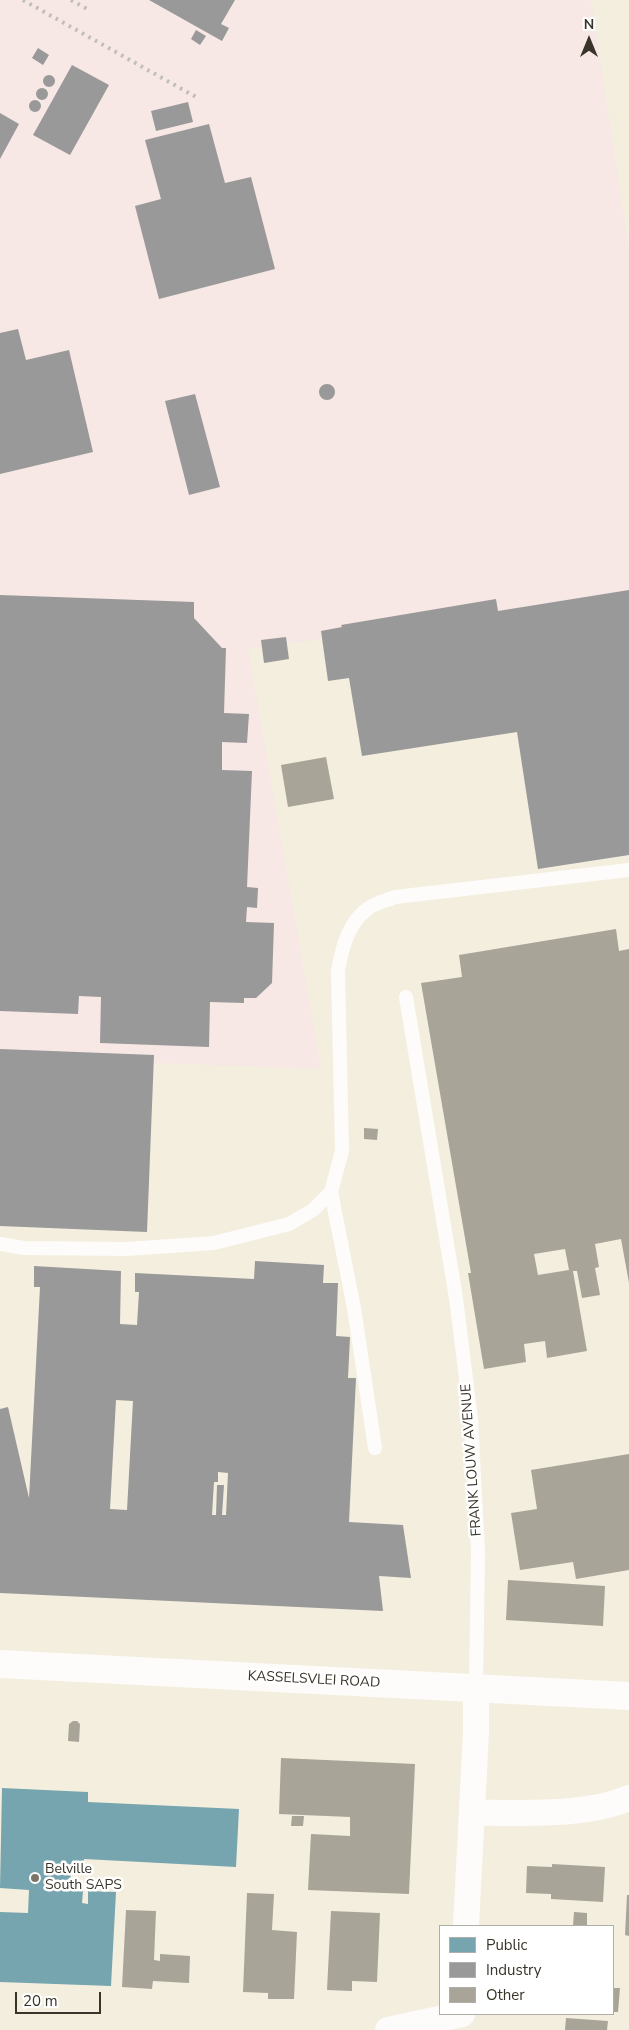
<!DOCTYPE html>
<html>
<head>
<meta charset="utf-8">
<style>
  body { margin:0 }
  #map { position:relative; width:629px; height:2030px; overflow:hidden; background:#f4eede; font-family:"Nunito Sans",sans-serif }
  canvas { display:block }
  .legend { position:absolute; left:439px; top:1925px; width:175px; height:90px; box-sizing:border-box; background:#fff; border:1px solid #b0aea9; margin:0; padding:6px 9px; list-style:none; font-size:15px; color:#393429 }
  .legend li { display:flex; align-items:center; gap:10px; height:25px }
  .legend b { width:25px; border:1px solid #b0aea9 }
  .north { position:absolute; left:564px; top:15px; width:50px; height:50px; -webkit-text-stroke:4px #fff; paint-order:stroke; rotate:0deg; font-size:14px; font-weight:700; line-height:20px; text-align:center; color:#393429 }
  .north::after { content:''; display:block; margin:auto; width:18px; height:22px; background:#393429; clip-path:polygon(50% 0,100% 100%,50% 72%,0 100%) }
  .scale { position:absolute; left:15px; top:1992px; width:86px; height:22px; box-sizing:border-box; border:2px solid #393429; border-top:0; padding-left:6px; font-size:15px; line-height:18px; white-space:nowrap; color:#393429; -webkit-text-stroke:4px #fff; paint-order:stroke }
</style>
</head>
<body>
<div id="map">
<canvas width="629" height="2030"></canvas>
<ul class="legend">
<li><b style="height:14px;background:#76a5af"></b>Public</li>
<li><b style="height:14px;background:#999"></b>Industry</li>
<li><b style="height:14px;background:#a9a498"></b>Other</li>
</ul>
<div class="north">N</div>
<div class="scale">20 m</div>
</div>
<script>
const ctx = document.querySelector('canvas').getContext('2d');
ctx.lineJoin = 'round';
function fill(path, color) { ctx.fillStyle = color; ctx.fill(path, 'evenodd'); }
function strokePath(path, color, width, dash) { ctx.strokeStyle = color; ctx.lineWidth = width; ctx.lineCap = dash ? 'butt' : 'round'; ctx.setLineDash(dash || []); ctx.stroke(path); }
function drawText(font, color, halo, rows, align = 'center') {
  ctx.font = font + ' "Nunito Sans",sans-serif'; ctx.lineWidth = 5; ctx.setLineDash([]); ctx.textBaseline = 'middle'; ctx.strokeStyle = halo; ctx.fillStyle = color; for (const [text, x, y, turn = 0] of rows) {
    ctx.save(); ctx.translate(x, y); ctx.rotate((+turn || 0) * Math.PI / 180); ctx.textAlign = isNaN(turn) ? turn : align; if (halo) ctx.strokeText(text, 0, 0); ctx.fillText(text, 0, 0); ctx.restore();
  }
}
fill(new Path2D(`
  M 0,0 L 591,0 L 629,250 L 629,597 L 248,649 L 321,1069 L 0,1057 Z`), '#f7e7e5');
fill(new Path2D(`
  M 2,1788 L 88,1792 L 88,1802 L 239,1809 L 236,1867 L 84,1859 L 84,1868 L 71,1868 L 70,1890 L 83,1891 L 82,1903 L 88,1904 L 88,1891 L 116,1892 L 111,1986 L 0,1982 L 0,1912 L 28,1913 L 29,1890 L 0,1888 Z`), '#76a5af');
fill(new Path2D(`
  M 149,0 L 235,0 L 221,24 L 229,28 L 222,41 Z
  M 196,30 L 206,36 L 200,45 L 191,39 Z
  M 38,48 L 49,55 L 43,65 L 32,58 Z
  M 72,65 L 109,85 L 70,155 L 33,135 Z
  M43 81a6 6 0 1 1 12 0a6 6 0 1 1-12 0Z
  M36 94a6 6 0 1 1 12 0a6 6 0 1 1-12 0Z
  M29 106a6 6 0 1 1 12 0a6 6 0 1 1-12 0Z
  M 188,102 L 193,122 L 156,131 L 151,111 Z
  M 0,113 L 19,124 L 0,159 Z
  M 209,124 L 225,183 L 251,177 L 275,269 L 159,299 L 135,206 L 161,199 L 145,140 Z
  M 18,329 L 26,360 L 69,350 L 93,452 L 0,474 L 0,333 Z
  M319 392a8 8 0 1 1 16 0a8 8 0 1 1-16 0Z
  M 195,394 L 220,487 L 189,495 L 165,401 Z
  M 629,590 L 629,855 L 538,869 L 517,732 L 362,756 L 349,678 L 328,681 L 321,631 L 342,627 L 341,625 L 496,599 L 498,611 Z
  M 0,595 L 194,602 L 194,618 L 222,648 L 226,648 L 224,713 L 249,714 L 247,743 L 222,742 L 222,770 L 252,771 L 247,887 L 258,888 L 257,908 L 247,907 L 246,922 L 274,923 L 272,983 L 256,998 L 244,998 L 244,1003 L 210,1002 L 209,1047 L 100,1043 L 101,997 L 79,996 L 78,1014 L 0,1011 Z
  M 286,637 L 289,659 L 264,663 L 261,640 Z
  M 0,1049 L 154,1055 L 147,1232 L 0,1226 Z
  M 255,1261 L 324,1265 L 323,1283 L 338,1283 L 336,1336 L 350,1337 L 348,1378 L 356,1378 L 349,1522 L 403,1525 L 411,1578 L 379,1576 L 383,1611 L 0,1593 L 0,1409 L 8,1407 L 29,1498 L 40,1287 L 34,1287 L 34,1266 L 121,1271 L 120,1324 L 137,1325 L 139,1292 L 135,1292 L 135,1273 L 254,1279 ZM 116,1400 L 133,1401 L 127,1510 L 110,1509 ZM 218,1472 L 228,1473 L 226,1515 L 222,1515 L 224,1485 L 217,1485 L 216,1515 L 212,1515 L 214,1482 L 218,1482 Z`), '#999');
fill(new Path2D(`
  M 326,757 L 334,799 L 288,807 L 281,765 Z
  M 616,929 L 619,951 L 629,949 L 629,1283 L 621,1239 L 595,1244 L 599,1267 L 595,1268 L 600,1295 L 582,1298 L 577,1271 L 573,1271 L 587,1351 L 547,1358 L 545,1341 L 524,1344 L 526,1362 L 484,1369 L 468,1273 L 471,1273 L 421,983 L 462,977 L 459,955 ZM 565,1249 L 569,1270 L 538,1275 L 534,1254 Z
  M 364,1128 L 378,1129 L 377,1140 L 364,1139 Z
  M 629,1454 L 629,1570 L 576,1579 L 573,1562 L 520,1570 L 511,1513 L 537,1509 L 531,1470 Z
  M 508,1580 L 605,1586 L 603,1626 L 506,1620 Z
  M 73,1721 L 77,1721 L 80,1724 L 79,1742 L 68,1741 L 69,1724 Z
  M 281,1758 L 415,1764 L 409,1894 L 308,1890 L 311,1834 L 350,1836 L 350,1817 L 279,1814 Z
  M 292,1816 L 304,1816 L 303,1826 L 291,1826 Z
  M 552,1864 L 605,1867 L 603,1902 L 551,1899 L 551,1894 L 526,1893 L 527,1866 L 552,1867 Z
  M 247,1893 L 274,1894 L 272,1930 L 297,1932 L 294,1999 L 268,1999 L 268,1993 L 243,1992 Z
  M 627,1895 L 629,1895 L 629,1936 L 625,1935 Z
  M 126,1910 L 156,1911 L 154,1960 L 160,1961 L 160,1954 L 190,1956 L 189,1983 L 153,1981 L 152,1989 L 122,1987 Z
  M 331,1911 L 380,1913 L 377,1982 L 352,1981 L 352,1991 L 327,1990 Z
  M 574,1912 L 587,1913 L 587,1926 L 573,1926 Z
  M 613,1988 L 620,1988 L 618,2012 L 613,2012 Z
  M 566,2018 L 608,2021 L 607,2030 L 565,2030 Z`), '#a9a498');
strokePath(new Path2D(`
  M 406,997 L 456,1298 L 471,1419 L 478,1551 L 476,1688
  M 331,1192 L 354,1308 L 375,1448
  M 0,1244 L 24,1248 L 127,1249 L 214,1243 L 289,1224 L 313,1210 L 331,1192 L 342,1151 L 338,971 C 342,947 349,919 372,906 C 379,902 388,900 395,897 L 629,870`), '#fdfcfa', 14);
strokePath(new Path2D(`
  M 472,1813 C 519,1812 586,1817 629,1798
  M 466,1926 L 476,1732 L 476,1688
  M 388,2030 L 462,2014`), '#fdfcfa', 26);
strokePath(new Path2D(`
  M 0,1664 L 629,1696`), '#fdfcfa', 28);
strokePath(new Path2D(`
  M 23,0 L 196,97
  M 71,0 L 89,10`), '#c0beba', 4, [2.5, 5]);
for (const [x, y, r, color] of [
  [35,1878,5,"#7a7568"]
]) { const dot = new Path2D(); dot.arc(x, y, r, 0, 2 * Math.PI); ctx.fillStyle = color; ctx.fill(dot); strokePath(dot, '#fff', 2); }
drawText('14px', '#393429', '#fff', [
  ["FRANK LOUW AVENUE",472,1460,-94],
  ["KASSELSVLEI ROAD",314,1680,3]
]);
drawText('14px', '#393429', '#fff', [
  ["Belville",45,1870],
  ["South SAPS",45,1886]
], 'left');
</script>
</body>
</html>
